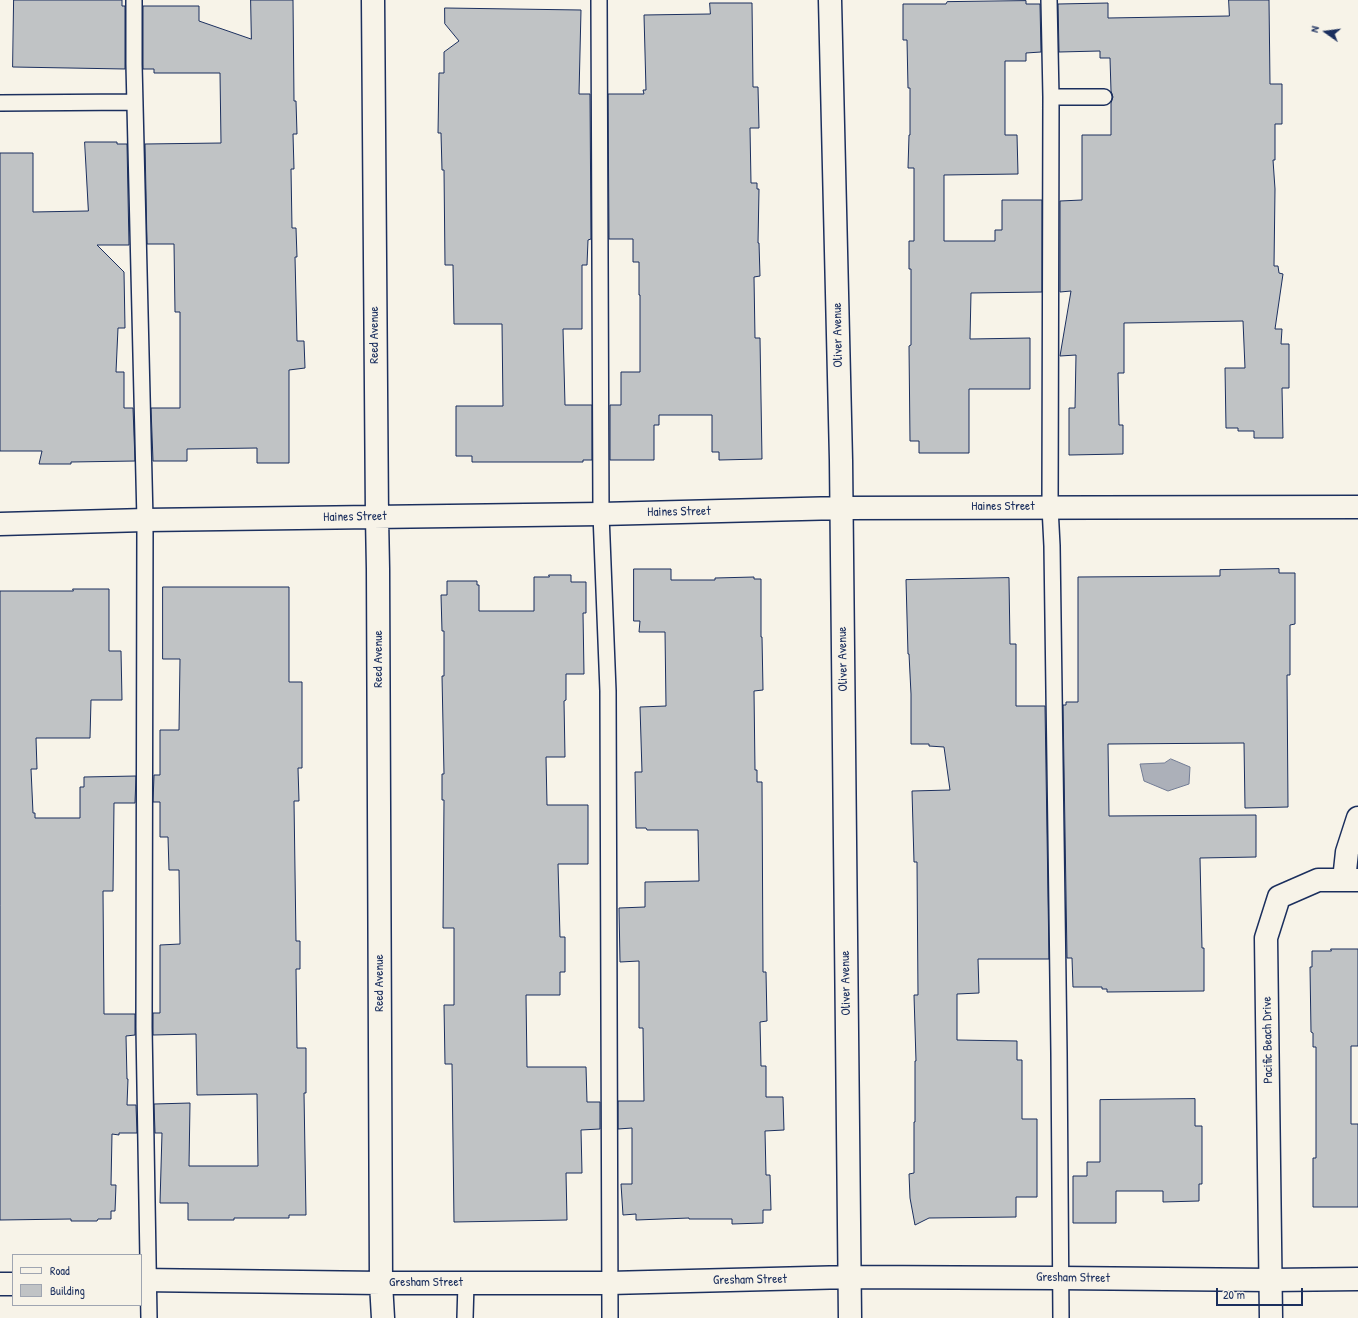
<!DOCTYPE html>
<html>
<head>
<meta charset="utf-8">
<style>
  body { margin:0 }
  #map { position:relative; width:1358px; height:1318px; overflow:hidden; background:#f7f3e8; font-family:"Patrick Hand",sans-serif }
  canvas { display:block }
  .legend { position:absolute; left:12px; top:1254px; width:130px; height:52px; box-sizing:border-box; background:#f7f3e8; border:1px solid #9fa5b1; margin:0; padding:5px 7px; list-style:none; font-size:12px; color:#1b2f5e }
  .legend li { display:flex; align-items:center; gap:8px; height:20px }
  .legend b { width:20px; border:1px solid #9fa5b1 }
  .north { position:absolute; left:1306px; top:12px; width:40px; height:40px; -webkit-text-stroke:3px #f7f3e8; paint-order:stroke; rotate:284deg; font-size:11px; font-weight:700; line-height:16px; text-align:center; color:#1b2f5e }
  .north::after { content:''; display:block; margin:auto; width:14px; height:18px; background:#1b2f5e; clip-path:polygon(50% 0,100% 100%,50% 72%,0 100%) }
  .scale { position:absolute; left:1216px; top:1288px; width:87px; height:18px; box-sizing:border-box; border:2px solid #1b2f5e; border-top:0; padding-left:5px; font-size:12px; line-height:14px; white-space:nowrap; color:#1b2f5e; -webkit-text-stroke:3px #f7f3e8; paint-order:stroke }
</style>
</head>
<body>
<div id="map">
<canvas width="1358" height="1318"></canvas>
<ul class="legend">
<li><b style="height:5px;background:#f7f3e8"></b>Road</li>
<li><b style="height:11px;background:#c0c3c5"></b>Building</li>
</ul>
<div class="north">N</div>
<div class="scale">20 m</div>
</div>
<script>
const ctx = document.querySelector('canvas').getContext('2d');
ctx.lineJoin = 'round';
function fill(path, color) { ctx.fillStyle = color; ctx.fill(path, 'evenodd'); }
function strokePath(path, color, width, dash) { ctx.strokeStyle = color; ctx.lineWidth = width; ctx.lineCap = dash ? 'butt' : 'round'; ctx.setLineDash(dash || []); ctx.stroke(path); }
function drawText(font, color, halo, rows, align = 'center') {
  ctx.font = font + ' "Patrick Hand",sans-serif'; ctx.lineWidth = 3; ctx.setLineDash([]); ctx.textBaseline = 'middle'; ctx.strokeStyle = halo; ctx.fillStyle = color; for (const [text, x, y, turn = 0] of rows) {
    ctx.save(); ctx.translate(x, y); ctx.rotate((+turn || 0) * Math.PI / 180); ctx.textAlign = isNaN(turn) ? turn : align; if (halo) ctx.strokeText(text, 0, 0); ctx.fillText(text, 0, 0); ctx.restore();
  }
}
const water = new Path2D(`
  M 1171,759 L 1190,767 L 1189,784 L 1168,791 L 1144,781 L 1140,764 L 1164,763 Z`);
fill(water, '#acb0b9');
strokePath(water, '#727c95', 1);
const building = new Path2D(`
  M 14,0 L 122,0 L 122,6 L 125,6 L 125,69 L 13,67 Z
  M 251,0 L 293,0 L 294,101 L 296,101 L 297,134 L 293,134 L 294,169 L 291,169 L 292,228 L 296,228 L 297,257 L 295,257 L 297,341 L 304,341 L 305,368 L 289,370 L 289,463 L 257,463 L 257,448 L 187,449 L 187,461 L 153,461 L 151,408 L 180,408 L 180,312 L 175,312 L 174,244 L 147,244 L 145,144 L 221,143 L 220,73 L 154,73 L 154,69 L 143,69 L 143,6 L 199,6 L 199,21 L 251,39 Z
  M 1229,0 L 1269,0 L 1270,84 L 1282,84 L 1282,124 L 1275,124 L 1275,160 L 1273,160 L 1275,189 L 1274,266 L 1278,266 L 1279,273 L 1283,274 L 1275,329 L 1282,329 L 1281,344 L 1289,344 L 1289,388 L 1282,388 L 1283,438 L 1254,438 L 1254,431 L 1238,431 L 1238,428 L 1226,428 L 1225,368 L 1245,368 L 1243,321 L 1124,323 L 1124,373 L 1118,373 L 1119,425 L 1123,425 L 1123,454 L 1069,455 L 1069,408 L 1075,408 L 1076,355 L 1060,356 L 1071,291 L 1060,292 L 1060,201 L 1082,200 L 1082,135 L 1111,135 L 1111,103 L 1113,97 L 1111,91 L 1110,58 L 1100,58 L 1100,51 L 1059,52 L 1058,4 L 1108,3 L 1108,18 L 1229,16 Z
  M 1026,1 L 1026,4 L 1040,4 L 1041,52 L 1026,53 L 1026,61 L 1005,61 L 1005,135 L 1017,135 L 1018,174 L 944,175 L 944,241 L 995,241 L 995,230 L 1002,230 L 1002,200 L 1042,200 L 1042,292 L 971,293 L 970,339 L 1030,338 L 1030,389 L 969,389 L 969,453 L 919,453 L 919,441 L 910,441 L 909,346 L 911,345 L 911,269 L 909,269 L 909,241 L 914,241 L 914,168 L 908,168 L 909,135 L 910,135 L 910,88 L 908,88 L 907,40 L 903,40 L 903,4 L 946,4 L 947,2 Z
  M 710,3 L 752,3 L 753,87 L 758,87 L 759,128 L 750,128 L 751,183 L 757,183 L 757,189 L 759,189 L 758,243 L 759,243 L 760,276 L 754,277 L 755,338 L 760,338 L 762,459 L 719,460 L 719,452 L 712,452 L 712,415 L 659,415 L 659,425 L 654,425 L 654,460 L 610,460 L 610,405 L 621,405 L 621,372 L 640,372 L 640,295 L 639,295 L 639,262 L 633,262 L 633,239 L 609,239 L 608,94 L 644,94 L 643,90 L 646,90 L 644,15 L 710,14 Z
  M 445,8 L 581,10 L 579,94 L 590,94 L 591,239 L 588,240 L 587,265 L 582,265 L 582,329 L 563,329 L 565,405 L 592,405 L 592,460 L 583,460 L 583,462 L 472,462 L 472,456 L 456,456 L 456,406 L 503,406 L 502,324 L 454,324 L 453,265 L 445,265 L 444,170 L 442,170 L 441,133 L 438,133 L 439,73 L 444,73 L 444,52 L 459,41 L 445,24 Z
  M 85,142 L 117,142 L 117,144 L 127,144 L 129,245 L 97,245 L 124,272 L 125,328 L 118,328 L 116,372 L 124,372 L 124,408 L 133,408 L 135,461 L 71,462 L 71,464 L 39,464 L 42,451 L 0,451 L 0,153 L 33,153 L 33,212 L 88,211 Z
  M 634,569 L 671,569 L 671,580 L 715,580 L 715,578 L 754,577 L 754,579 L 761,579 L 761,637 L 762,637 L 763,690 L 754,691 L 755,770 L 757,770 L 757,782 L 762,782 L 763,972 L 766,972 L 767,1021 L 760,1022 L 761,1066 L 766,1066 L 766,1097 L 783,1097 L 784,1130 L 765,1131 L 766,1175 L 770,1175 L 771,1210 L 763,1210 L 763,1223 L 732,1224 L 732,1219 L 689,1219 L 689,1218 L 636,1220 L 636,1214 L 623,1215 L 621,1184 L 632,1184 L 632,1128 L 618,1129 L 618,1101 L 644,1101 L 643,1028 L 639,1028 L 639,961 L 620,962 L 619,908 L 645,907 L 645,882 L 699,881 L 698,830 L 647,830 L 646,828 L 636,828 L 635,772 L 642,772 L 640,707 L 666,706 L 665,632 L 639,632 L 640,621 L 634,621 Z
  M 1279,569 L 1279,573 L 1295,573 L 1295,624 L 1290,625 L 1290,675 L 1287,675 L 1288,807 L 1245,808 L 1244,743 L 1108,744 L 1109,816 L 1256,815 L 1256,857 L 1200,858 L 1202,948 L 1204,948 L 1204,991 L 1107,992 L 1107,989 L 1102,989 L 1102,987 L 1073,987 L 1072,958 L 1067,958 L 1063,705 L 1066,705 L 1066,702 L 1078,702 L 1078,577 L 1220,576 L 1220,570 Z
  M 549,575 L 571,575 L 571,582 L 586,582 L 586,613 L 583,613 L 584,674 L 566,674 L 566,700 L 564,701 L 565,757 L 546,757 L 547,805 L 588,805 L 588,864 L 558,864 L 560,937 L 565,937 L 565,972 L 560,972 L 560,995 L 526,995 L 527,1067 L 586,1067 L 587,1102 L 600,1102 L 600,1129 L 581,1130 L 582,1173 L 566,1173 L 567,1220 L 454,1222 L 452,1064 L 445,1064 L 444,1005 L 454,1005 L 454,928 L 443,928 L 444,800 L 442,800 L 442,774 L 444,774 L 442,676 L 444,676 L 444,631 L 442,631 L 441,595 L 447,595 L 447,581 L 477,581 L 477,585 L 479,585 L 479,611 L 534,611 L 534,577 L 549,577 Z
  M 1009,578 L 1010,644 L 1016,644 L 1016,706 L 1045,706 L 1049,959 L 978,959 L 979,993 L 957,994 L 957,1040 L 1017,1041 L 1017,1060 L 1022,1060 L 1022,1119 L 1037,1119 L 1037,1197 L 1016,1197 L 1016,1217 L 929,1218 L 915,1225 L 910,1198 L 909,1174 L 914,1173 L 914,1122 L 915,1122 L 915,1061 L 916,1061 L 914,995 L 918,995 L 917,862 L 914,862 L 912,791 L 950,790 L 944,747 L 929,746 L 929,744 L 911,744 L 911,694 L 909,654 L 908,654 L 906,580 Z
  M 163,587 L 289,587 L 289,682 L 302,682 L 302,768 L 298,768 L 299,801 L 294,801 L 296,941 L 300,941 L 300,969 L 296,969 L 297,1048 L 306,1048 L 306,1093 L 304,1093 L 306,1215 L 289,1215 L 289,1218 L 234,1218 L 234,1220 L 188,1220 L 188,1203 L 160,1203 L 162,1133 L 155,1133 L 154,1104 L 190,1103 L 189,1166 L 258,1166 L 257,1094 L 197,1095 L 196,1034 L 153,1035 L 153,1013 L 160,1013 L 160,945 L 180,944 L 179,870 L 169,870 L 168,837 L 160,837 L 160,802 L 153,802 L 154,775 L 160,775 L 160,730 L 179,730 L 180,659 L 163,659 Z
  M 73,589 L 109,589 L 109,651 L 121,651 L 122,700 L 91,700 L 90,738 L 36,738 L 37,769 L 31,769 L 33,813 L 35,813 L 35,818 L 80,818 L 80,787 L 84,787 L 84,777 L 136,776 L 135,803 L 114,803 L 113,891 L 103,891 L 104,1014 L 135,1014 L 135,1035 L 126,1036 L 127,1079 L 128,1079 L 127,1105 L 136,1105 L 137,1133 L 119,1133 L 119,1135 L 112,1134 L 111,1185 L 116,1185 L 115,1211 L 111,1211 L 111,1219 L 98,1219 L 97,1221 L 71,1221 L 71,1219 L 0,1220 L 0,591 L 73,591 Z
  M 1331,949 L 1358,949 L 1358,1046 L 1351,1046 L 1351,1124 L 1358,1124 L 1358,1207 L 1313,1207 L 1313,1158 L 1316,1158 L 1316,1047 L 1313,1047 L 1313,1033 L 1311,1032 L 1310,967 L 1312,967 L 1312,951 L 1331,951 Z
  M 1195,1099 L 1195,1126 L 1202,1126 L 1202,1184 L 1199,1184 L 1199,1201 L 1163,1202 L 1163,1191 L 1116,1191 L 1116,1223 L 1073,1223 L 1073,1176 L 1087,1176 L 1087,1162 L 1100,1162 L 1100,1100 Z`);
fill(building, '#c0c3c5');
strokePath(building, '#1b2f5e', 1);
const service = new Path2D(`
  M 134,0 L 134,64 L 145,520 L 144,1027 L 149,1318
  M 599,0 L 601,514 L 608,691 L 610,1318
  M 1049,0 L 1051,97 L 1050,507 L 1052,546 L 1059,1053 L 1061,1318
  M 1051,97 L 1104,97
  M 0,103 L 135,102
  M 465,1318 L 466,1283`);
const minor = new Path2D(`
  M 373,0 L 377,517 L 378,569 L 381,1283 L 383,1318
  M 830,0 L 841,460 L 850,1318
  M 0,524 L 145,520 L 601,514 L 841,508 L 1358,507
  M 141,1280 L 381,1283 L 609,1283 L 850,1277 L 1059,1278 L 1271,1280 L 1358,1279
  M 0,1284 L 13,1284`);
const tertiary = new Path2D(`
  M 1344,880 L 1347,852 L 1358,818
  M 1271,1318 L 1266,938 L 1279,897 L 1318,880 L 1358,880`);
strokePath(service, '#1b2f5e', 18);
strokePath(minor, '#1b2f5e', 25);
strokePath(tertiary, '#1b2f5e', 25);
strokePath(service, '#f7f3e8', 15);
strokePath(minor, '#f7f3e8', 22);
strokePath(tertiary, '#f7f3e8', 22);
drawText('13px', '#1b2f5e', '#f7f3e8', [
  ["Reed Avenue",375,335,-90],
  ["Oliver Avenue",838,335,-91],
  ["Haines Street",1003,507],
  ["Haines Street",679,512,-1],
  ["Haines Street",355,517,-1],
  ["Reed Avenue",379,659,-90],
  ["Oliver Avenue",843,659,-91],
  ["Reed Avenue",380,983,-90],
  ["Oliver Avenue",846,983,-91],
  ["Pacific Beach Drive",1268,1040,-91],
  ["Gresham Street",1073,1278,1],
  ["Gresham Street",750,1280,-1],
  ["Gresham Street",426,1283]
]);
</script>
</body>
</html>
